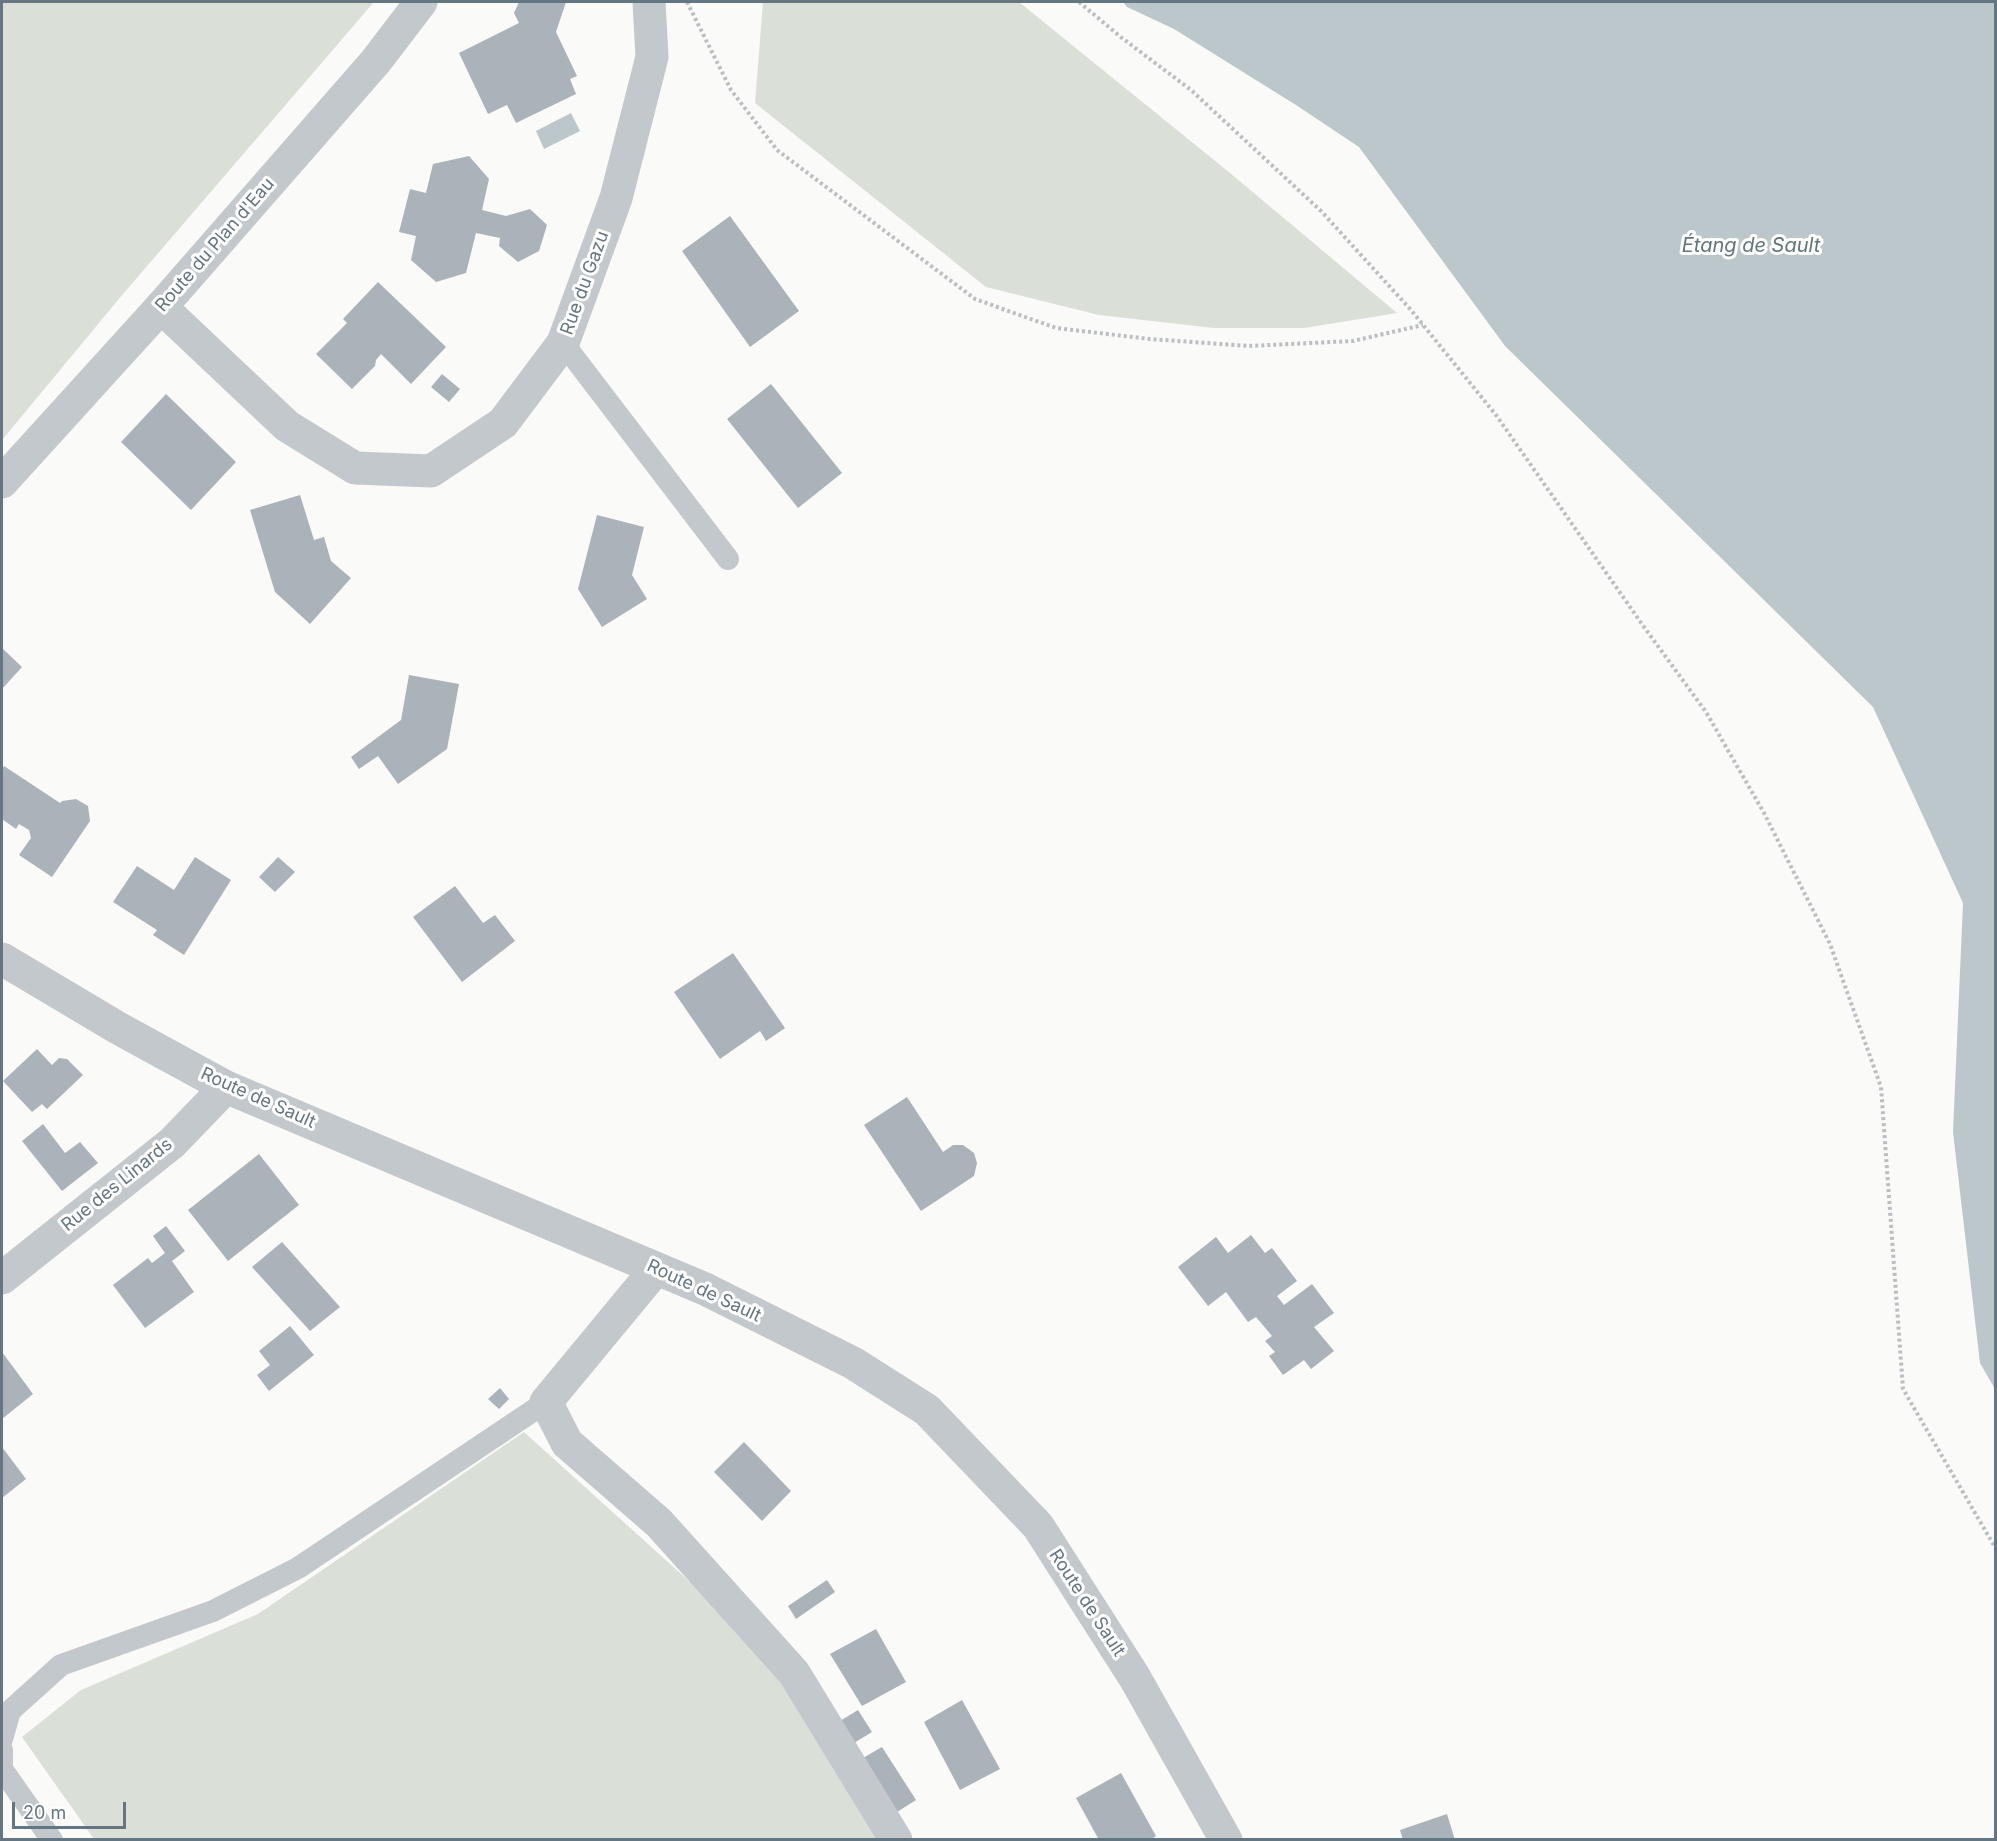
<!DOCTYPE html>
<html>
<head>
<meta charset="utf-8">
<style>
  body { margin:0 }
  #map { position:relative; width:1997px; height:1841px; overflow:hidden; background:#fafaf8; font-family:Inter,sans-serif }
  canvas { display:block }
  .frame { position:absolute; inset:0; border:3px solid #657683; pointer-events:none }
  .scale { position:absolute; left:12px; top:1802px; width:114px; height:27px; box-sizing:border-box; border:3px solid #657683; border-top:0; padding-left:8px; font-size:18px; line-height:21px; white-space:nowrap; color:#657683; -webkit-text-stroke:4px #fff; paint-order:stroke }
</style>
</head>
<body>
<div id="map">
<canvas width="1997" height="1841"></canvas>
<div class="frame"></div>
<div class="scale">20 m</div>
</div>
<script>
const ctx = document.querySelector('canvas').getContext('2d');
ctx.lineJoin = 'round';
function fill(path, color) { ctx.fillStyle = color; ctx.fill(path, 'evenodd'); }
function strokePath(path, color, width, dash) { ctx.strokeStyle = color; ctx.lineWidth = width; ctx.lineCap = dash ? 'butt' : 'round'; ctx.setLineDash(dash || []); ctx.stroke(path); }
function drawText(font, color, halo, rows, align = 'center') {
  ctx.font = font + ' Inter,sans-serif'; ctx.lineWidth = 6; ctx.setLineDash([]); ctx.textBaseline = 'middle'; ctx.strokeStyle = halo; ctx.fillStyle = color; for (const [text, x, y, turn = 0] of rows) {
    ctx.save(); ctx.translate(x, y); ctx.rotate((+turn || 0) * Math.PI / 180); ctx.textAlign = isNaN(turn) ? turn : align; if (halo) ctx.strokeText(text, 0, 0); ctx.fillText(text, 0, 0); ctx.restore();
  }
}
fill(new Path2D(`
  M 2,2 L 374,2 L 123,294 L 2,440 Z
  M 763,2 L 1019,2 L 1230,173 L 1397,313 L 1304,328 L 1214,328 L 1099,315 L 986,287 L 755,103 Z
  M 524,1432 L 803,1684 L 884,1839 L 94,1839 L 22,1737 L 81,1690 L 258,1614 Z`), '#dadfd7');
fill(new Path2D(`
  M 1123,2 L 1995,2 L 1995,1389 L 1980,1363 L 1953,1132 L 1963,903 L 1873,707 L 1505,346 L 1359,147 L 1296,105 L 1174,29 L 1127,7 Z
  M 571,113 L 580,131 L 544,149 L 536,131 Z`), '#bbc7cb');
fill(new Path2D(`
  M 519,2 L 566,2 L 556,32 L 577,76 L 570,79 L 576,94 L 516,123 L 507,105 L 488,114 L 459,53 L 519,23 L 514,13 Z
  M 469,156 L 489,179 L 482,210 L 506,216 L 530,209 L 547,225 L 539,251 L 518,262 L 499,246 L 500,238 L 476,233 L 466,273 L 436,282 L 411,260 L 416,236 L 399,232 L 410,189 L 426,193 L 433,164 Z
  M 730,216 L 799,311 L 750,347 L 682,251 Z
  M 378,282 L 446,347 L 411,384 L 381,354 L 376,360 L 375,366 L 352,389 L 316,354 L 347,323 L 343,319 Z
  M 442,374 L 460,389 L 449,402 L 431,387 Z
  M 771,384 L 842,473 L 798,508 L 727,419 Z
  M 166,394 L 236,462 L 191,510 L 121,442 Z
  M 300,495 L 314,540 L 324,537 L 331,561 L 351,578 L 310,624 L 275,592 L 250,510 Z
  M 597,515 L 644,527 L 632,575 L 647,599 L 602,627 L 578,589 Z
  M 2,648 L 22,667 L 2,689 Z
  M 409,675 L 459,684 L 447,749 L 398,784 L 378,756 L 359,769 L 351,757 L 401,720 Z
  M 4,766 L 60,803 L 62,801 L 76,799 L 88,806 L 90,821 L 52,877 L 19,855 L 31,838 L 29,830 L 19,824 L 16,829 L 2,819 L 2,770 Z
  M 195,857 L 231,880 L 184,955 L 153,935 L 157,930 L 113,902 L 137,866 L 174,890 Z
  M 278,857 L 295,872 L 275,892 L 259,877 Z
  M 455,886 L 483,923 L 495,915 L 515,941 L 462,982 L 413,917 Z
  M 733,953 L 785,1028 L 766,1041 L 760,1031 L 720,1059 L 674,992 Z
  M 37,1049 L 52,1065 L 59,1058 L 67,1059 L 83,1075 L 47,1109 L 42,1104 L 32,1112 L 3,1081 Z
  M 907,1097 L 943,1152 L 953,1145 L 963,1145 L 974,1153 L 977,1163 L 974,1176 L 921,1211 L 864,1125 Z
  M 43,1124 L 65,1153 L 80,1142 L 98,1163 L 62,1191 L 22,1141 Z
  M 259,1154 L 299,1205 L 228,1261 L 188,1210 Z
  M 166,1226 L 185,1251 L 172,1261 L 194,1292 L 145,1328 L 113,1285 L 148,1258 L 152,1263 L 165,1253 L 153,1236 Z
  M 1251,1235 L 1265,1253 L 1272,1248 L 1297,1281 L 1277,1296 L 1284,1305 L 1312,1284 L 1334,1313 L 1314,1327 L 1334,1351 L 1311,1369 L 1304,1360 L 1283,1375 L 1269,1356 L 1275,1352 L 1265,1341 L 1272,1336 L 1256,1317 L 1248,1322 L 1226,1292 L 1208,1306 L 1178,1267 L 1216,1237 L 1228,1253 Z
  M 282,1242 L 340,1307 L 310,1331 L 252,1267 Z
  M 290,1326 L 314,1355 L 269,1391 L 257,1375 L 270,1365 L 259,1351 Z
  M 2,1352 L 33,1394 L 2,1419 Z
  M 500,1388 L 509,1399 L 499,1409 L 488,1399 Z
  M 744,1442 L 791,1491 L 762,1521 L 714,1472 Z
  M 2,1447 L 26,1479 L 2,1498 Z
  M 827,1580 L 835,1592 L 796,1619 L 788,1606 Z
  M 876,1629 L 906,1682 L 862,1706 L 830,1654 Z
  M 962,1700 L 1000,1769 L 960,1790 L 924,1722 Z
  M 858,1710 L 872,1732 L 854,1743 L 840,1721 Z
  M 882,1747 L 916,1800 L 897,1812 L 863,1758 Z
  M 1121,1773 L 1156,1836 L 1150,1840 L 1099,1840 L 1076,1798 Z
  M 1447,1814 L 1455,1840 L 1403,1840 L 1400,1830 Z`), '#aab3b9');
strokePath(new Path2D(`
  M 687,2 L 731,90 L 777,150 L 975,299 L 1056,328 L 1150,339 L 1249,346 L 1353,341 L 1423,325
  M 1079,2 L 1122,38 L 1191,90 L 1321,211 L 1411,310 L 1496,415 L 1644,627 L 1706,712 L 1764,813 L 1830,944 L 1881,1087 L 1903,1389 L 1996,1549`), '#bbbfc2', 4, [3, 3]);
strokePath(new Path2D(`
  M 563,343 L 728,559
  M 2,1739 L 10,1711 L 61,1665 L 213,1611 L 298,1568 L 546,1402
  M 2,1750 L 2,1769 L 52,1840`), '#c3c8cc', 22);
strokePath(new Path2D(`
  M 161,307 L 287,426 L 355,468 L 431,471 L 503,423 L 563,343 L 616,198 L 652,57 L 649,2
  M 656,1269 L 546,1402 L 567,1443 L 659,1523 L 794,1673 L 896,1840
  M 2,1278 L 172,1143 L 226,1087`), '#c3c8cc', 33);
strokePath(new Path2D(`
  M 2,482 L 161,307 L 376,61 L 421,2
  M 2,959 L 118,1028 L 226,1087 L 705,1289 L 853,1363 L 927,1410 L 1038,1526 L 1135,1678 L 1226,1840`), '#c3c8cc', 33);
drawText('18px', '#657683', '#fff', [
  ["Route du Plan d'Eau",215,245,-49],
  ["Rue du Gazu",585,283,-70],
  ["Route de Sault",258,1098,24],
  ["Rue des Linards",117,1185,-39],
  ["Route de Sault",704,1291,25],
  ["Route de Sault",1087,1603,57]
]);
drawText('italic 20px', '#60757c', '#fff', [
  ["Étang de Sault",1751,246]
]);
</script>
</body>
</html>
